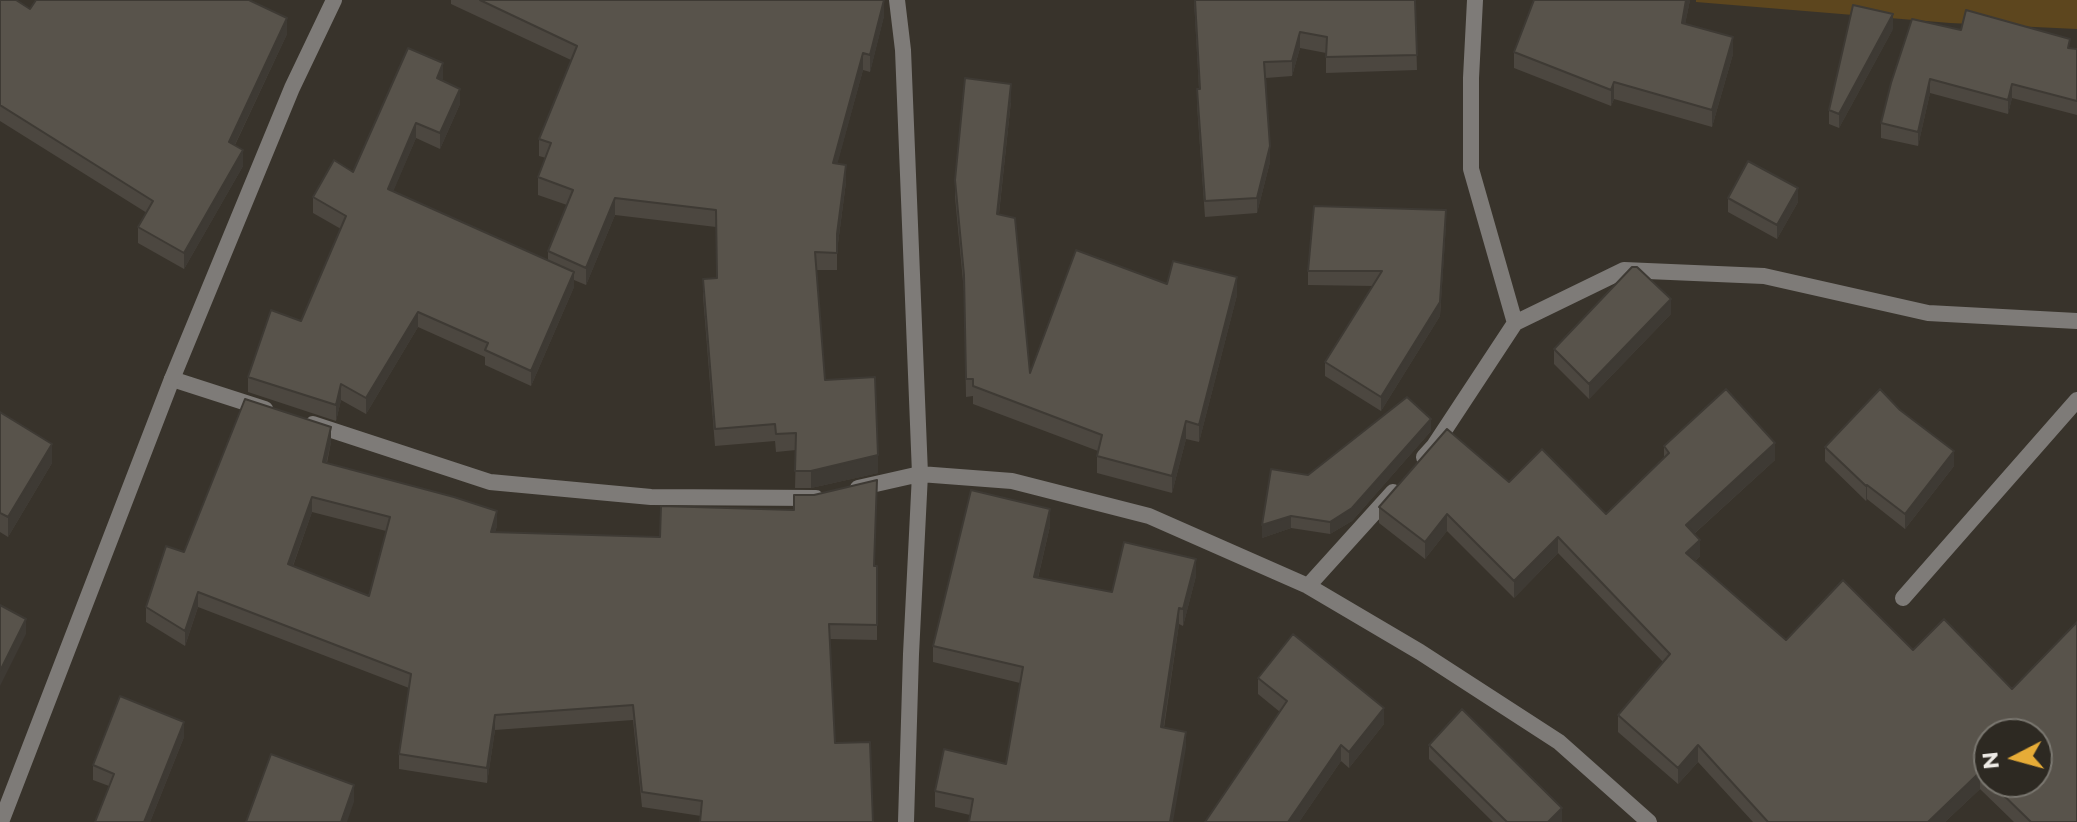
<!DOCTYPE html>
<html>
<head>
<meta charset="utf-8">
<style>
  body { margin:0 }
  #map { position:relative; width:2077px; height:822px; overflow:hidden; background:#38332b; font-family:Montserrat,sans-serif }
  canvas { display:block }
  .north { position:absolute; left:1973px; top:718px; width:80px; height:80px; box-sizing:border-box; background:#2d2922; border:2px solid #7a7770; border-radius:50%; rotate:264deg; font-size:22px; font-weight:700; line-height:32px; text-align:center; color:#eeebe6 }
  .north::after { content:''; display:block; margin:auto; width:28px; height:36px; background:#e7ac37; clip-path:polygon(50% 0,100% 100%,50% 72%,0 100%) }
</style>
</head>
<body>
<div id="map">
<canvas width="2077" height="822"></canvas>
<div class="north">N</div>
</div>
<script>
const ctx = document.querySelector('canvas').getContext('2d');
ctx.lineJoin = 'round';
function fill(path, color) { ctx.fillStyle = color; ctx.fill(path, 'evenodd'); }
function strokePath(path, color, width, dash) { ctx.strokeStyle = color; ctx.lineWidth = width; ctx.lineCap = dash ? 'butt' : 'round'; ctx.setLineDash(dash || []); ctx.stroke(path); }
fill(new Path2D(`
  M 1696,0 L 2077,0 L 2077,29 L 1950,23 L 1696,2 Z`), '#5d461e');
strokePath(new Path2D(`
  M 897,0 L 903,50 L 920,474 L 911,654 L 906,822
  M 1475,0 L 1471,78 L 1471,169 L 1515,323
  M 172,379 L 265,409
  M 313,424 L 490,482 L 651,497 L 816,498
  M 1424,457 L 1434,446 L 1515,323 L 1624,270 L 1764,276 L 1928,313 L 2077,321
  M 858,488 L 920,474 L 1012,481 L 1149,516 L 1308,586 L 1420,652 L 1559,742 L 1649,822
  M 1308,586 L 1393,492
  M 1903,598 L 2077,400`), '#7e7b78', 16);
strokePath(new Path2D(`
  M 1,822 L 172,379 L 292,88 L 334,0`), '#7e7b78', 16);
fill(new Path2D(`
  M 0,0 L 30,9 L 287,34 L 235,145 L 243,166 L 184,269 L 138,243 L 138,227 L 147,213 L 0,121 Z
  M 451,0 L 884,0 L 884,16 L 870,72 L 863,70 L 837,164 L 846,182 L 837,251 L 837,270 L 816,270 L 825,380 L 878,473 L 811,488 L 795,488 L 796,450 L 776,452 L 775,441 L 715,446 L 703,296 L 703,279 L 717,278 L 716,227 L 615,215 L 586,285 L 574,280 L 574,287 L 531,386 L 485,365 L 485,357 L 418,327 L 366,414 L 341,400 L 336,421 L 248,392 L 248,377 L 301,321 L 341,229 L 313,213 L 313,197 L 353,172 L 443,79 L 442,81 L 460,104 L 440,149 L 416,138 L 393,191 L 548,260 L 548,251 L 567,205 L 538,195 L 538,177 L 546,158 L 539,156 L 539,139 L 571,60 L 451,4 Z
  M 1194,0 L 1415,0 L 1417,70 L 1326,73 L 1326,53 L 1300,48 L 1292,76 L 1266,78 L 1270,162 L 1257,213 L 1205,217 L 1197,105 L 1197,89 L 1199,89 Z
  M 1690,0 L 1685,24 L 1733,54 L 1712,127 L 1614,99 L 1611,106 L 1514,68 L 1514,52 Z
  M 1893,29 L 1839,128 L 1829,124 L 1829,110 Z
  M 1961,30 L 2077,49 L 2077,115 L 2012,98 L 2008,114 L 1930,93 L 1918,146 L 1881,138 L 1881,123 Z
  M 1011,101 L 999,214 L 1030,373 L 1167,284 L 1237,295 L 1199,442 L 1186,439 L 1172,493 L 1097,473 L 1097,456 L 1098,451 L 973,404 L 973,396 L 966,397 L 964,292 L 955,197 L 955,180 Z
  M 1728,198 L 1798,202 L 1777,239 L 1728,212 Z
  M 1446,224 L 1440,316 L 1381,411 L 1325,376 L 1325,362 L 1373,286 L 1308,285 L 1308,271 Z
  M 1671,314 L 1589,399 L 1554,364 L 1554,349 Z
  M 1726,389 L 1775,443 L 1775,460 L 1694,534 L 1700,540 L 1700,556 L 1695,561 L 1786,640 L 1843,580 L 1913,650 L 1944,619 L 2012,689 L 2077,622 L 2077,822 L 2014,822 L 1980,789 L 1945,822 L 1753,822 L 1698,762 L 1678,784 L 1618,732 L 1618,715 L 1663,662 L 1558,553 L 1514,598 L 1447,531 L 1425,559 L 1379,523 L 1379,507 L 1447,429 L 1509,482 L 1542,449 L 1606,514 L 1664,458 L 1664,446 ZM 1989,734 L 2037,734 L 2037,782 L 1989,782 Z
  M 1900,410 L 1954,466 L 1905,529 L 1867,499 L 1866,501 L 1825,461 L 1825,447 Z
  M 0,412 L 52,463 L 8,537 L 0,532 Z
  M 1431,431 L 1352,521 L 1330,534 L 1291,528 L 1262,538 L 1308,475 Z
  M 331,442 L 327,463 L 497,526 L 495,532 L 877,566 L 877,640 L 830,639 L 701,816 L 642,807 L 633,720 L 495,730 L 487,783 L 399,769 L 399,754 L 409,688 L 198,607 L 185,646 L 146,622 L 146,607 L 184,552 ZM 312,512 L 386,531 L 369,596 L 293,566 Z
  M 1050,526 L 1038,578 L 1112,592 L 1196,576 L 1183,626 L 1179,624 L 1164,728 L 1186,748 L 970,815 L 935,807 L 935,791 L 1006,764 L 1020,683 L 933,662 L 933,646 Z
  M 1258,678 L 1384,724 L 1349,768 L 1341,761 L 1299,822 L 1205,822 L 1280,712 L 1258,694 Z
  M 184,737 L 150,822 L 95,822 L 109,786 L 93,780 L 93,765 Z
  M 1429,745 L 1562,822 L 1493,822 L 1429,759 Z`), '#4c4740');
fill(new Path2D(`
  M 884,0 L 884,16 L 870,72 L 870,55 Z
  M 1686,0 L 1690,0 L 1682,40 L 1682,23 Z
  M 1893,14 L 1893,29 L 1839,128 L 1839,114 Z
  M 287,18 L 287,34 L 229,157 L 229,142 Z
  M 1300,32 L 1300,48 L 1292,76 L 1292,61 Z
  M 1733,37 L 1733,54 L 1712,127 L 1712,110 Z
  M 863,53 L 863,70 L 833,180 L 833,163 Z
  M 443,63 L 443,79 L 437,94 L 437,78 Z
  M 1930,79 L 1930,93 L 1918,146 L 1918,132 Z
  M 1614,82 L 1614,99 L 1611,106 L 1611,90 Z
  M 1011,84 L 1011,101 L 997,231 L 997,214 Z
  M 2012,84 L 2012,98 L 2008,114 L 2008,100 Z
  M 460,89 L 460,104 L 440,149 L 440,133 Z
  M 416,123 L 416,138 L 388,204 L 388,189 Z
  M 1270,146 L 1270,162 L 1257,213 L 1257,198 Z
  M 243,150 L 243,166 L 184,269 L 184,253 Z
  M 846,165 L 846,182 L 837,251 L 837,270 L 837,234 Z
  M 1798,188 L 1798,202 L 1777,239 L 1777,225 Z
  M 615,198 L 615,215 L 586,285 L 586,268 Z
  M 1446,210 L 1440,316 L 1381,411 L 1381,397 Z
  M 574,272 L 574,287 L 531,386 L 531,371 Z
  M 1237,277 L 1237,295 L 1199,442 L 1199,425 Z
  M 1671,299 L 1671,314 L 1589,399 L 1589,384 Z
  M 418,312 L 418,327 L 366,414 L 366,398 Z
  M 341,384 L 341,400 L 336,421 L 336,405 Z
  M 1431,419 L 1431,431 L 1352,521 L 1330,534 L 1330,522 Z
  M 1186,421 L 1186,439 L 1172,493 L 1172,476 Z
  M 331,427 L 331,442 L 323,477 L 323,462 Z
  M 1775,443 L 1775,460 L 1686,541 L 1686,525 Z
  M 52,444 L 52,463 L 8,537 L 8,517 Z
  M 1954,451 L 1954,466 L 1905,529 L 1905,514 Z
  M 878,455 L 878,473 L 811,488 L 811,471 Z
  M 1867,485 L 1867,499 L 1866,501 L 1866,486 Z
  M 312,497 L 312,512 L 288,579 L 288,564 Z
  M 1050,509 L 1050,526 L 1034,594 L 1034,577 Z
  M 497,511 L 497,526 L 491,547 L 491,532 Z
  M 1447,514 L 1447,531 L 1425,559 L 1425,542 Z
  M 1291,516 L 1291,528 L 1262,538 L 1262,525 Z
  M 1558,537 L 1558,553 L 1514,598 L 1514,581 Z
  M 1700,540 L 1700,556 L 1686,569 L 1686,553 Z
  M 1196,559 L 1196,576 L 1183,626 L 1183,609 Z
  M 198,592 L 198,607 L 185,646 L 185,631 Z
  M 1179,608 L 1179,624 L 1161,744 L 1161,727 Z
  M 26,619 L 26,634 L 0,686 L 0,671 Z
  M 1384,708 L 1384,724 L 1349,768 L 1349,752 Z
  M 495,715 L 495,730 L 487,783 L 487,768 Z
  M 184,722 L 184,737 L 150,822 L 144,822 Z
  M 1186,732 L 1186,748 L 1173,822 L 1170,822 Z
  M 1341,745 L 1341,761 L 1299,822 L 1288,822 Z
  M 1698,745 L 1698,762 L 1678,784 L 1678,768 Z
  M 1980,772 L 1980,789 L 1945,822 L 1928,822 Z
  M 354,785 L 354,802 L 347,822 L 341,822 Z
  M 1562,808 L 1562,822 L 1548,822 Z`), '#3e3a34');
const building = new Path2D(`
  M 0,0 L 16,0 L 30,9 L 36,0 L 249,0 L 287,18 L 229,142 L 243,150 L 184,253 L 138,227 L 153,201 L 0,105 Z
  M 480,0 L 884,0 L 870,55 L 863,53 L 833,163 L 846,165 L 837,234 L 837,253 L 815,252 L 825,380 L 875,377 L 878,455 L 811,471 L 795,471 L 796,433 L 776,434 L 775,424 L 715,429 L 703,279 L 717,278 L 716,210 L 615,198 L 586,268 L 548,251 L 573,190 L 538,177 L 551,143 L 539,139 L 577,46 Z
  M 1195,0 L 1415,0 L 1417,55 L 1326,57 L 1327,37 L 1300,32 L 1292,61 L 1264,62 L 1270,146 L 1257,198 L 1205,201 L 1197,89 L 1200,89 Z
  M 1534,0 L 1686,0 L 1682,23 L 1733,37 L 1712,110 L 1614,82 L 1611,90 L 1514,52 Z
  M 1853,5 L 1893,14 L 1839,114 L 1829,110 Z
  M 1966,10 L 2070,39 L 2068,48 L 2077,49 L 2077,101 L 2012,84 L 2008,100 L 1930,79 L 1918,132 L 1881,123 L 1891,83 L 1912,19 L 1961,30 Z
  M 408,48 L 443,63 L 437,78 L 460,89 L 440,133 L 416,123 L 388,189 L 574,272 L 531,371 L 485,350 L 488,343 L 418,312 L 366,398 L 341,384 L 336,405 L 248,377 L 271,310 L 301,321 L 346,216 L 313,197 L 334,160 L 353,172 Z
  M 965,78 L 1011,84 L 997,214 L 1015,218 L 1030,373 L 1076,250 L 1167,284 L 1173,261 L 1237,277 L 1199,425 L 1186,421 L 1172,476 L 1097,456 L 1102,435 L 973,386 L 973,379 L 966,379 L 964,275 L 955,180 Z
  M 1748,161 L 1798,188 L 1777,225 L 1728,198 Z
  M 1314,206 L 1446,210 L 1440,302 L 1381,397 L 1325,362 L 1382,271 L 1308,271 Z
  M 1632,267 L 1637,267 L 1671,299 L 1589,384 L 1554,349 Z
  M 1726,389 L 1775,443 L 1686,525 L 1700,540 L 1686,553 L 1786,640 L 1843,580 L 1913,650 L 1944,619 L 2012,689 L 2077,622 L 2077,822 L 2031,822 L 1990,782 L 2037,782 L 2037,734 L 1989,734 L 1989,781 L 1980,772 L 1928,822 L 1768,822 L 1698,745 L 1678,768 L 1618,715 L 1670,654 L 1558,537 L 1514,581 L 1447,514 L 1425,542 L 1379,507 L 1447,429 L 1509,482 L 1542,449 L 1606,514 L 1669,453 L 1664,446 Z
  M 1880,389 L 1900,410 L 1954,451 L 1905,514 L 1867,485 L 1866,486 L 1825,447 Z
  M 1407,397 L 1431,419 L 1352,508 L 1330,522 L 1291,516 L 1262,525 L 1271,469 L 1308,475 Z
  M 245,399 L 331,427 L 323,462 L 454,497 L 497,511 L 491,532 L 660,537 L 661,506 L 794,510 L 794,495 L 814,495 L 877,480 L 874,566 L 877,566 L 877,625 L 829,624 L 835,743 L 870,742 L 873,822 L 700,822 L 702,801 L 642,792 L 633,705 L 495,715 L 487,768 L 399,754 L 411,674 L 198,592 L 185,631 L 146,607 L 166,546 L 184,552 ZM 312,497 L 390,517 L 369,596 L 288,564 Z
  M 0,412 L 52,444 L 8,517 L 0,513 Z
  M 971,490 L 1050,509 L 1034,577 L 1112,592 L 1124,542 L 1196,559 L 1183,609 L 1179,608 L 1161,727 L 1186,732 L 1170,822 L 969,822 L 973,799 L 935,791 L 944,749 L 1006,764 L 1023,667 L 933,646 Z
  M 0,605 L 26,619 L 0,671 Z
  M 1293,634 L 1384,708 L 1349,752 L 1341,745 L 1288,822 L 1205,822 L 1287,701 L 1258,678 Z
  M 120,696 L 184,722 L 144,822 L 95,822 L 114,774 L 93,765 Z
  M 1462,709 L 1562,808 L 1548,822 L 1507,822 L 1429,745 Z
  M 271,754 L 354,785 L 341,822 L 246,822 Z`);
fill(building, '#58534b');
strokePath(building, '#3e3a34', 2);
</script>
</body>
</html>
